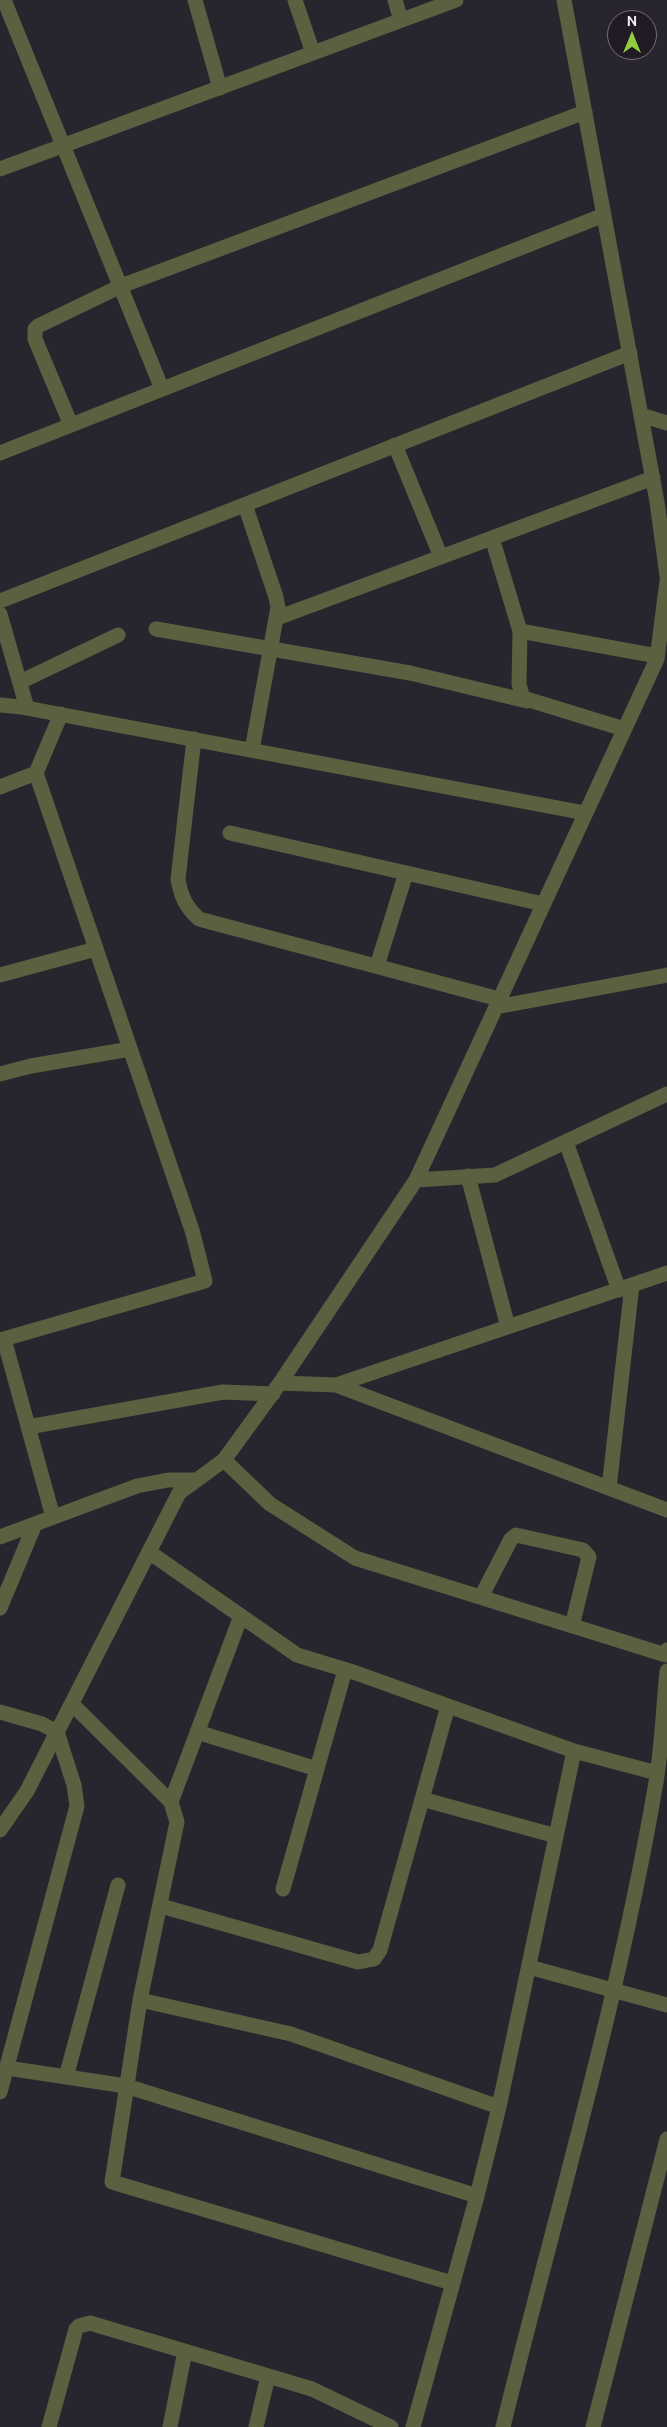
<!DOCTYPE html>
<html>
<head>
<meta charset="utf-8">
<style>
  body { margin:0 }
  #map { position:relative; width:667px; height:2427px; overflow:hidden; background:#29252e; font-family:Ubuntu,sans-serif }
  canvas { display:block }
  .north { position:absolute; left:607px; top:10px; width:50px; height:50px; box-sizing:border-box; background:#201b24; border:1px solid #747078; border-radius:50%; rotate:0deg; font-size:14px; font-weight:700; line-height:20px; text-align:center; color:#f3f0f6 }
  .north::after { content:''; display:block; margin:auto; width:18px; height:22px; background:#93cc3d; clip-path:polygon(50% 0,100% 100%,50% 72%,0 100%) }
</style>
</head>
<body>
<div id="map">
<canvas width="667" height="2427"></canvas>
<div class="north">N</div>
</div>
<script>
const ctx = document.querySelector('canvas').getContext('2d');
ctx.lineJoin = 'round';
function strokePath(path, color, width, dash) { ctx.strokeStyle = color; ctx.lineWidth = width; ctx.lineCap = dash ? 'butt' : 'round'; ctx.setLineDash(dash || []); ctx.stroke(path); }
strokePath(new Path2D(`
  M 4,0 L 162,389
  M 195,0 L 220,88
  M 295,0 L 313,53
  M 395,0 L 401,20
  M 564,0 L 657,502 L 667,576
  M 0,169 L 456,0
  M 641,415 L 667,423
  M 71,425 L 35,339 L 35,329 L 38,326 L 121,286 L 585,112
  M 395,445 L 441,557
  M 0,453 L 604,215
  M 245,505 L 276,597 L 278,607 L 252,750
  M 492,538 L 520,631 L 519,684 L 523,698 L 624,729
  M 0,601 L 630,353
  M 0,614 L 27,708
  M 277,618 L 653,478
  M 156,629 L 410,673 L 527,701
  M 520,631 L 657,656
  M 20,682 L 118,635
  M 0,705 L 21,707 L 585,813
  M 194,739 L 178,879 C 181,897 186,907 199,919 L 499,999
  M 0,787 L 36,773
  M 230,833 L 543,904
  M 377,966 L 406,873
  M 0,975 L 96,949
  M 496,1007 L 667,975
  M 0,1074 L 31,1066 L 130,1049
  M 566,1142 L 619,1290
  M 468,1176 L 508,1327
  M 416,1180 L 495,1175 L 667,1094
  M 4,1339 L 53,1517
  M 0,1340 L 205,1281 L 192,1230 L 36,773 L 61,714
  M 280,1383 L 336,1385 L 667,1273
  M 336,1385 L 667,1510
  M 28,1427 L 223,1392 L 273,1394
  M 224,1460 L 270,1504 L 355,1558 L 666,1655 L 667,1650
  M 609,1488 L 632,1285
  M 0,1537 L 137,1486 L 168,1480 L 197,1480
  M 149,1552 L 297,1655 L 356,1673 L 574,1751 L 657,1773
  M 481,1597 L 511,1539 L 516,1535 L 583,1550 L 589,1557 L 572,1626
  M 0,1608 L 35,1524
  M 72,1704 L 171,1802 L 241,1616
  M 0,1712 L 42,1724 L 57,1732 L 74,1785 L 77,1806 L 0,2092
  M 197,1732 L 317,1769
  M 422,1799 L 556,1836
  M 171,1802 L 177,1822 L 140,2000 L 291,2034 L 499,2107
  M 0,1830 L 27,1791 L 179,1493 L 224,1460 L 280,1383 L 416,1180 L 657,659 L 667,581
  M 283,1889 L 345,1670
  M 161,1906 L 358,1962 L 374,1959 L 380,1950 L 448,1706
  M 529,1967 L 667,2005
  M 140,2000 L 112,2182 L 452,2283
  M 7,2068 L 126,2086 L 477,2196
  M 66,2077 L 118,1885
  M 49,2427 L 76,2329 L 79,2326 L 90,2323 L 312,2389 L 391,2427
  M 170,2427 L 185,2351
  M 256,2427 L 268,2376
  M 413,2427 L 477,2196 L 499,2107 L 574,1751
  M 503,2427 C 555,2214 618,2004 655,1788 C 662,1750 663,1710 667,1671
  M 593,2427 L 667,2139`), '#5b6041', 15);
</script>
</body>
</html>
